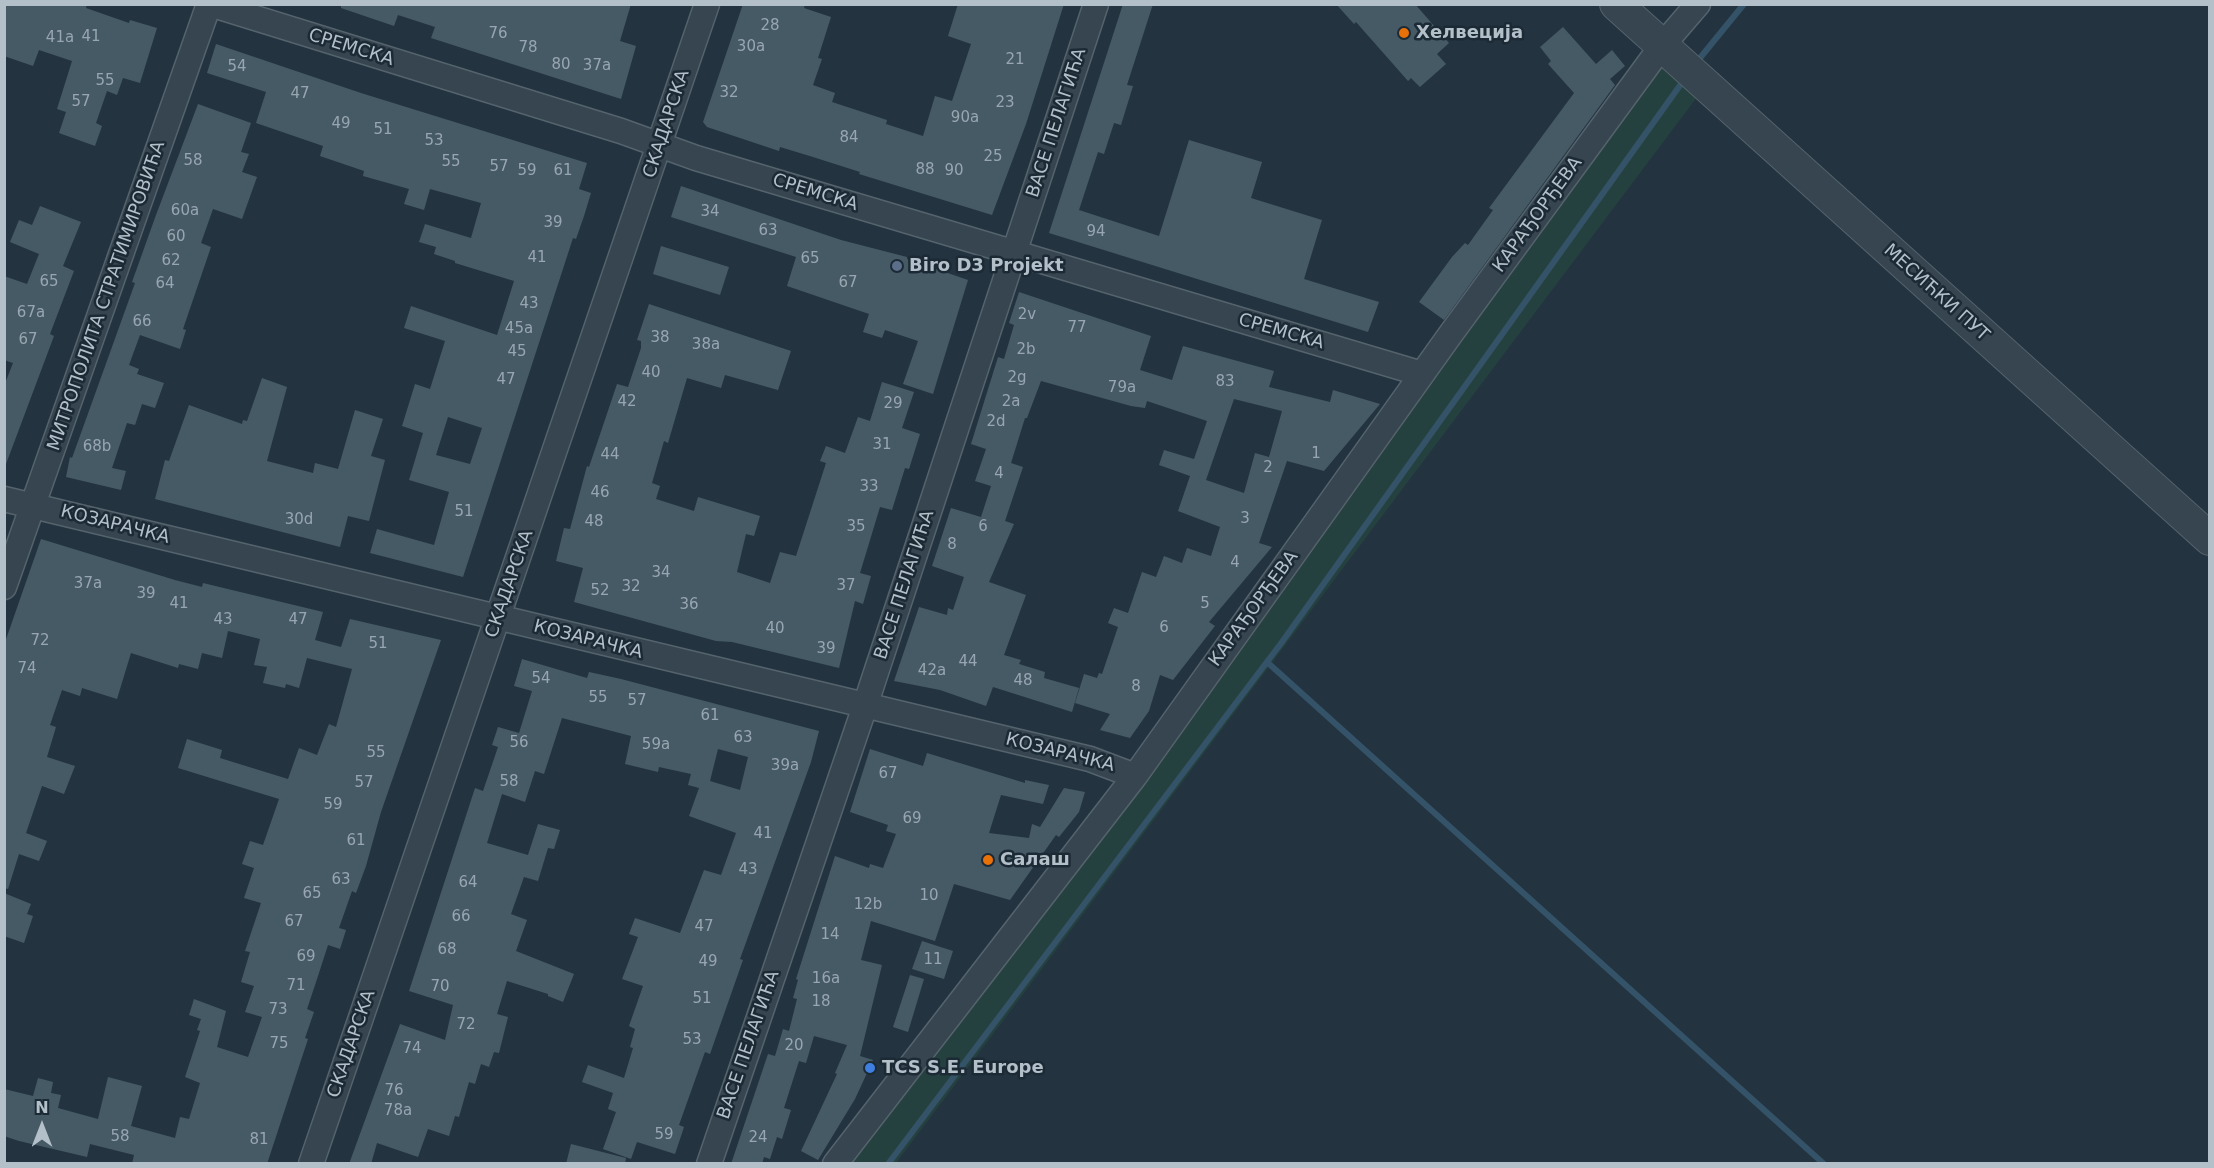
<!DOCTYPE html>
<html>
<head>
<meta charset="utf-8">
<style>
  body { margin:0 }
  #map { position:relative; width:2214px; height:1168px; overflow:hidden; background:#233440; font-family:"DejaVu Sans",sans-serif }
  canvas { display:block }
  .frame { position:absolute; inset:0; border:6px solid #b3c0ca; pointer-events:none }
  .north { position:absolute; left:12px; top:1096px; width:60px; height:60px; -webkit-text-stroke:4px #1c2a35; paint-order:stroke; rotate:0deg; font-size:16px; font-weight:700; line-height:24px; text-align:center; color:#b3c0ca }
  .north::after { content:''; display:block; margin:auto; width:21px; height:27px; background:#b3c0ca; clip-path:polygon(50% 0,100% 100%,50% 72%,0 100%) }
</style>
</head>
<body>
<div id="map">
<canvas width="2214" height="1168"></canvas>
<div class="frame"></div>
<div class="north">N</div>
</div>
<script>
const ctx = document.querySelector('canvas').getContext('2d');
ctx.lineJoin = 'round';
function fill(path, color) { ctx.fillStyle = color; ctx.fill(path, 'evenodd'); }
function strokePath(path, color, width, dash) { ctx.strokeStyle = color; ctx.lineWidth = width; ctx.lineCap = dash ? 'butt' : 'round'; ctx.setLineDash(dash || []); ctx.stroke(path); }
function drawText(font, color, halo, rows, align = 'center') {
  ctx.font = font + ' "DejaVu Sans",sans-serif'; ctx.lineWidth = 5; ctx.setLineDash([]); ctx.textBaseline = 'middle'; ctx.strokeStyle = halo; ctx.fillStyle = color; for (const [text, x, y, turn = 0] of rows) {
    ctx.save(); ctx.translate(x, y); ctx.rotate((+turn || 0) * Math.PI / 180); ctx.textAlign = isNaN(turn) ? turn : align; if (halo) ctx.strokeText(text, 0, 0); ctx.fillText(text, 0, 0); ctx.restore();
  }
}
fill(new Path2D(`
  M 1661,54 L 1703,89 L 896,1163 L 840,1164 Z`), '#25413f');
strokePath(new Path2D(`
  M 1700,58 L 1744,4
  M 1267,662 L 1824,1164
  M 888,1164 L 1282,642 L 1681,84`), '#355368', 6);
fill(new Path2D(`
  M 4,4 L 87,4 L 86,8 L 129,23 L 130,20 L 157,28 L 140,83 L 123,78 L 117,95 L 107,91 L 96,123 L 102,126 L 95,146 L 59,133 L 66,112 L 57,109 L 72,61 L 39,50 L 33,66 L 4,56 Z
  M 341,4 L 631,4 L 620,41 L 636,46 L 621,99 L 431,38 L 435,27 L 398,15 L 394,26 L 341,8 Z
  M 743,4 L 805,4 L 804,8 L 831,17 L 818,58 L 822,59 L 813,85 L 835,93 L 832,102 L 887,120 L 886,124 L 923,136 L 935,96 L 952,101 L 971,44 L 948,36 L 958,4 L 1064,4 L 1026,124 L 992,215 L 859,174 L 860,172 L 813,157 L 780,147 L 779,151 L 707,127 L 703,122 Z
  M 1123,4 L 1153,4 L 1127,85 L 1133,86 L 1121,125 L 1114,123 L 1104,154 L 1098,152 L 1079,210 L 1159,236 L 1189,140 L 1262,162 L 1251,198 L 1322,220 L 1304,279 L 1379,302 L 1368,332 L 1049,233 Z
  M 1336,4 L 1415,4 L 1449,43 L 1437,54 L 1446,64 L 1420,87 L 1411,78 L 1408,81 L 1356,22 L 1354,24 Z
  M 1563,27 L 1596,64 L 1612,50 L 1625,66 L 1610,79 L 1615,85 L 1444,320 L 1419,302 L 1452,257 L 1465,243 L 1468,245 L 1493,210 L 1489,208 L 1574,93 L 1548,64 L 1551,61 L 1540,47 Z
  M 216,44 L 361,93 L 587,163 L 579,189 L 591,193 L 584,216 L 576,239 L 573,238 L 463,577 L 370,553 L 377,529 L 434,545 L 449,492 L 409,480 L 423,433 L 402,426 L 415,384 L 430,389 L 445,341 L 404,328 L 411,306 L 497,335 L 514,281 L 455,263 L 455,261 L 434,254 L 436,247 L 419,242 L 425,224 L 471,238 L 481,203 L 430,189 L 424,210 L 404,204 L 409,189 L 363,176 L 364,171 L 320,156 L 323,146 L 256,123 L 266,92 L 207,73 ZM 448,417 L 482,428 L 470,464 L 436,455 Z
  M 198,104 L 251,123 L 241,152 L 249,154 L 242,172 L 257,177 L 242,219 L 213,209 L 201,243 L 211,247 L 183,329 L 186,330 L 180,349 L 140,335 L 129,365 L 139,369 L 137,374 L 164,383 L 155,408 L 142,404 L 135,425 L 127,423 L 112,468 L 126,471 L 121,490 L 66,477 L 70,457 L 72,458 L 135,283 L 132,282 L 156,215 Z
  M 681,186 L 841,240 L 907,257 L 907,259 L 968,280 L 933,394 L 903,384 L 918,341 L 885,330 L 882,338 L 863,332 L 869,314 L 787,286 L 796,257 L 671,217 Z
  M 40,206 L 81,222 L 63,266 L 74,271 L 50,334 L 54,336 L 6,464 L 4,386 L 13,363 L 4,360 L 4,276 L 27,284 L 39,254 L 10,242 L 19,220 L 32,225 Z
  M 661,246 L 729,267 L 720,295 L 653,274 Z
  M 1019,292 L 1151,336 L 1140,370 L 1172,380 L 1183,346 L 1274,371 L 1269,387 L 1330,402 L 1333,390 L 1380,404 L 1324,471 L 1287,461 L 1259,543 L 1272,547 L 1209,622 L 1215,626 L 1173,680 L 1160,675 L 1149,711 L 1130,738 L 1100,730 L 1110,714 L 1075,703 L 1084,674 L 1097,678 L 1099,673 L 1102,674 L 1118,627 L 1108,623 L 1114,608 L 1128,613 L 1142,572 L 1156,577 L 1164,556 L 1182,563 L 1187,548 L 1211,556 L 1220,527 L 1178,511 L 1190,476 L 1159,465 L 1164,450 L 1194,459 L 1207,421 L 1147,401 L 1145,408 L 1131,406 L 1041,381 L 1027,418 L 1025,418 L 1011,463 L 1023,467 L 1005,521 L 1014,524 L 989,582 L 1026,595 L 1004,655 L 1021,660 L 1019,664 L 1045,672 L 1044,678 L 1079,688 L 1072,712 L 993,687 L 986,706 L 940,690 L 894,681 L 919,607 L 947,615 L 948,608 L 953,610 L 964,577 L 932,566 L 951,508 L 981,517 L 991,486 L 975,481 L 986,449 L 971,444 L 998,357 L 1004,359 L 1014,325 L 1009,323 ZM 1234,399 L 1282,411 L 1269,457 L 1255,453 L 1244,493 L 1206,480 Z
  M 649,304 L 791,351 L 778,390 L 725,375 L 721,388 L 687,378 L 668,443 L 664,441 L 652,483 L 660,486 L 656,499 L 694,511 L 698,497 L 760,516 L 754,536 L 746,534 L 737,572 L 770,583 L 780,552 L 796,556 L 826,463 L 820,461 L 826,446 L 845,453 L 858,417 L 870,421 L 882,382 L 914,392 L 902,428 L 920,434 L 909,469 L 905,468 L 892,510 L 880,507 L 860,573 L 871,576 L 863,604 L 855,601 L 839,668 L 732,642 L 716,641 L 574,602 L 583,568 L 556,561 L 564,528 L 570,529 L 587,466 L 589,467 L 617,384 L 628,387 L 641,348 L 641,341 L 637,340 Z
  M 262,378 L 287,387 L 267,461 L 313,473 L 315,463 L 338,469 L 355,410 L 383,419 L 371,456 L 385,460 L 369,521 L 348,516 L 340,547 L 155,499 L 165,460 L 169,461 L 189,405 L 242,424 L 243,420 L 247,421 Z
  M 41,539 L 175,580 L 202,587 L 203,583 L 323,612 L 315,640 L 341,647 L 350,619 L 441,640 L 381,812 L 366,866 L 356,893 L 352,891 L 339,928 L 346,930 L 340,949 L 328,945 L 318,976 L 307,1009 L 314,1012 L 305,1038 L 308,1039 L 267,1164 L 132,1164 L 134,1155 L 90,1144 L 87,1157 L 19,1141 L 4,1136 L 4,1089 L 33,1096 L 38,1078 L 53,1082 L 51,1093 L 61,1095 L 58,1108 L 98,1119 L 108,1077 L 142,1086 L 131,1126 L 175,1138 L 180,1117 L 189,1119 L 200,1083 L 185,1077 L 200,1031 L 197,1030 L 201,1019 L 189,1015 L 194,999 L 226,1011 L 217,1047 L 248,1057 L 262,1017 L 245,1012 L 254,986 L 241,982 L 250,952 L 245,951 L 261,903 L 244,898 L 254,868 L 242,864 L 250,841 L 263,845 L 279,799 L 178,768 L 187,739 L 222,750 L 220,758 L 288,779 L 299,748 L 317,755 L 329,724 L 336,727 L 352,669 L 307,658 L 299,688 L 286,684 L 285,688 L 263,683 L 267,667 L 254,665 L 260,639 L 228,631 L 222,658 L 202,653 L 198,669 L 179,664 L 178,668 L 131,653 L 117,699 L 82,688 L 80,696 L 62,690 L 50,725 L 56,727 L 47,757 L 75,766 L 64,794 L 42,786 L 26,833 L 47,841 L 39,861 L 19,854 L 8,889 L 4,888 L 4,645 Z
  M 522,659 L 587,678 L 589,672 L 621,679 L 819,731 L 811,762 L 740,959 L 743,960 L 710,1054 L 705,1052 L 679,1125 L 684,1127 L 675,1154 L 637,1142 L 631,1159 L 603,1149 L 616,1112 L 608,1109 L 613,1093 L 582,1082 L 588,1065 L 624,1078 L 633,1048 L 630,1047 L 635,1029 L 629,1026 L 643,986 L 622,979 L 638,937 L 629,934 L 635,918 L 680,933 L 704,870 L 721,875 L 736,833 L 689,816 L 699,788 L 688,785 L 691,774 L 659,767 L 658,772 L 625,764 L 631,736 L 562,718 L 544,774 L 535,771 L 525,802 L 502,794 L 487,843 L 528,855 L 538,824 L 560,830 L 554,849 L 548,848 L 538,881 L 524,877 L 511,914 L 527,920 L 516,951 L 574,974 L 563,1002 L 548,996 L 548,994 L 507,981 L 497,1014 L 508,1017 L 499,1053 L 494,1052 L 489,1067 L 481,1064 L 475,1084 L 469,1082 L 459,1117 L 455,1116 L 449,1136 L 428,1129 L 418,1157 L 377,1143 L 371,1164 L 349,1164 L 400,1024 L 445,1040 L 453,1005 L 409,991 L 475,788 L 483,791 L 498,747 L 492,745 L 498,727 L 519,733 L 532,691 L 514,686 ZM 718,749 L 748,757 L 740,790 L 710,781 Z
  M 870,749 L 923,766 L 927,753 L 1025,783 L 1025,780 L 1049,785 L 1043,804 L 1001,795 L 989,833 L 1029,838 L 1032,824 L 1040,827 L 1064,788 L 1085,792 L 1079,812 L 1059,837 L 1056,835 L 1010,900 L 954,884 L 935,941 L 871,921 L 861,960 L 882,965 L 860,1056 L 873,1060 L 855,1099 L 818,1160 L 801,1151 L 837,1074 L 835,1073 L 847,1045 L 814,1036 L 806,1063 L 799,1061 L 784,1108 L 791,1110 L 782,1139 L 777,1137 L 770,1159 L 764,1157 L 762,1164 L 731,1164 L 768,1054 L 775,1056 L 783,1029 L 789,1031 L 797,999 L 793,998 L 798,980 L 796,979 L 835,856 L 869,868 L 870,864 L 883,868 L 896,834 L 886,831 L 888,825 L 850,812 Z
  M 4,893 L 31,904 L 27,914 L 33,916 L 24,943 L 4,936 Z
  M 922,941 L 953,951 L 944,979 L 912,969 Z
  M 910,975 L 924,979 L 908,1032 L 893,1027 Z
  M 571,1144 L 626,1158 L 625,1164 L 566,1164 Z`), '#465a66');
const minor = new Path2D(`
  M 210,4 L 621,131 L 696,158 L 1422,374
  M 4,499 L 1090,759 L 1135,776
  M 4,587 L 209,4
  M 311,1164 L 707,4
  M 709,1164 L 865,706 L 1096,4
  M 835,1164 L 1135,776 L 1450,335 L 1661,47 L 1698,4`);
const tertiary = new Path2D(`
  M 1616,4 L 2210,539`);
strokePath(minor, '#55636d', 27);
strokePath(tertiary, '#55636d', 34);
strokePath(minor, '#374550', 24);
strokePath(tertiary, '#374550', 32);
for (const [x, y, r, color] of [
  [1404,33,6,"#e8710a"],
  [897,266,6,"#5c6f8a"],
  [988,860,6,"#e8710a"],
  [870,1068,6,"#3f7fe0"]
]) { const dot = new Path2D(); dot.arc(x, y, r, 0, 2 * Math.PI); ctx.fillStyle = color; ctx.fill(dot); strokePath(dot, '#1c2a35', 2); }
drawText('15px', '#98a6b1', null, [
  ["28",770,26],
  ["76",498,34],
  ["41",91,37],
  ["41a",60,38],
  ["30a",751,47],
  ["78",528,48],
  ["21",1015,60],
  ["80",561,65],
  ["37a",597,66],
  ["54",237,67],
  ["55",105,81],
  ["32",729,93],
  ["47",300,94],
  ["57",81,102],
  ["23",1005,103],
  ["90a",965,118],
  ["49",341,124],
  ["51",383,130],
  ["84",849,138],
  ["53",434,141],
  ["25",993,157],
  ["58",193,161],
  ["55",451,162],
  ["57",499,167],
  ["88",925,170],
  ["59",527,171],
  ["61",563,171],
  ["90",954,171],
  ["60a",185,211],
  ["34",710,212],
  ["39",553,223],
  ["63",768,231],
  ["94",1096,232],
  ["60",176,237],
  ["41",537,258],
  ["65",810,259],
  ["62",171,261],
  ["65",49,282],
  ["67",848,283],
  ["64",165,284],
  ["43",529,304],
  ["67a",31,313],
  ["2v",1027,315],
  ["66",142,322],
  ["77",1077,328],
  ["45a",519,329],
  ["38",660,338],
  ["67",28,340],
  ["38a",706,345],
  ["2b",1026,350],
  ["45",517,352],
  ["40",651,373],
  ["2g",1017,378],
  ["47",506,380],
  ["83",1225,382],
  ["79a",1122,388],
  ["42",627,402],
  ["2a",1011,402],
  ["29",893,404],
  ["2d",996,422],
  ["31",882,445],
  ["68b",97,447],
  ["1",1316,454],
  ["44",610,455],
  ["2",1268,468],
  ["4",999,474],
  ["33",869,487],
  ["46",600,493],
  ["51",464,512],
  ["3",1245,519],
  ["30d",299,520],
  ["48",594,522],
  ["35",856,527],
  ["6",983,527],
  ["8",952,545],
  ["4",1235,563],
  ["34",661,573],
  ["37a",88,584],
  ["37",846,586],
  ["32",631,587],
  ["52",600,591],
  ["39",146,594],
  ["41",179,604],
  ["5",1205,604],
  ["36",689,605],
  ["43",223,620],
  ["47",298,620],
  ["6",1164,628],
  ["40",775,629],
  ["72",40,641],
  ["51",378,644],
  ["39",826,649],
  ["44",968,662],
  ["74",27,669],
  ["42a",932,671],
  ["54",541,679],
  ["48",1023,681],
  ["8",1136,687],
  ["55",598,698],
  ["57",637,701],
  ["61",710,716],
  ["63",743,738],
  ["56",519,743],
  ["59a",656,745],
  ["55",376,753],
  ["39a",785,766],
  ["67",888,774],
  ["58",509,782],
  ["57",364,783],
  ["59",333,805],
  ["69",912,819],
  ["41",763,834],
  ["61",356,841],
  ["43",748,870],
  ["63",341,880],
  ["64",468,883],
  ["65",312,894],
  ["10",929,896],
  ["12b",868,905],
  ["66",461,917],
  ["67",294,922],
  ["47",704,927],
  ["14",830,935],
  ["68",447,950],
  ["69",306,957],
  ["11",933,960],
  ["49",708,962],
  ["16a",826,979],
  ["71",296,986],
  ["70",440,987],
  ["51",702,999],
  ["18",821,1002],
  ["73",278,1010],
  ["72",466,1025],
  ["53",692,1040],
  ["75",279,1044],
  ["20",794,1046],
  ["74",412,1049],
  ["76",394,1091],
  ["78a",398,1111],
  ["59",664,1135],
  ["58",120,1137],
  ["24",758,1138],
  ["81",259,1140]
]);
drawText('bold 18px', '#b3c0ca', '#1c2a35', [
  ["Хелвеција",1416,33],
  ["Biro D3 Projekt",909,266],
  ["Салаш",1000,860],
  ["TCS S.E. Europe",882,1068]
], 'left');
drawText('18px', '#b3c0ca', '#1c2a35', [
  ["СРЕМСКА",351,48,17],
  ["ВАСЕ ПЕЛАГИЋА",1057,123,-72],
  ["СКАДАРСКА",667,124,-72],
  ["СРЕМСКА",815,193,17],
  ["КАРАЂОРЂЕВА",1538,215,-54],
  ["МЕСИЋКИ ПУТ",1936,293,42],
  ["МИТРОПОЛИТА СТРАТИМИРОВИЋА",107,296,-71],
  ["СРЕМСКА",1281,332,16],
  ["КОЗАРАЧКА",115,525,14],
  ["СКАДАРСКА",510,584,-71],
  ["ВАСЕ ПЕЛАГИЋА",905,585,-72],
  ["КАРАЂОРЂЕВА",1254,609,-54],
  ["КОЗАРАЧКА",588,640,14],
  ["КОЗАРАЧКА",1060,753,14],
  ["СКАДАРСКА",352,1044,-71],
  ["ВАСЕ ПЕЛАГИЋА",749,1045,-71]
]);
</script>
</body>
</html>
